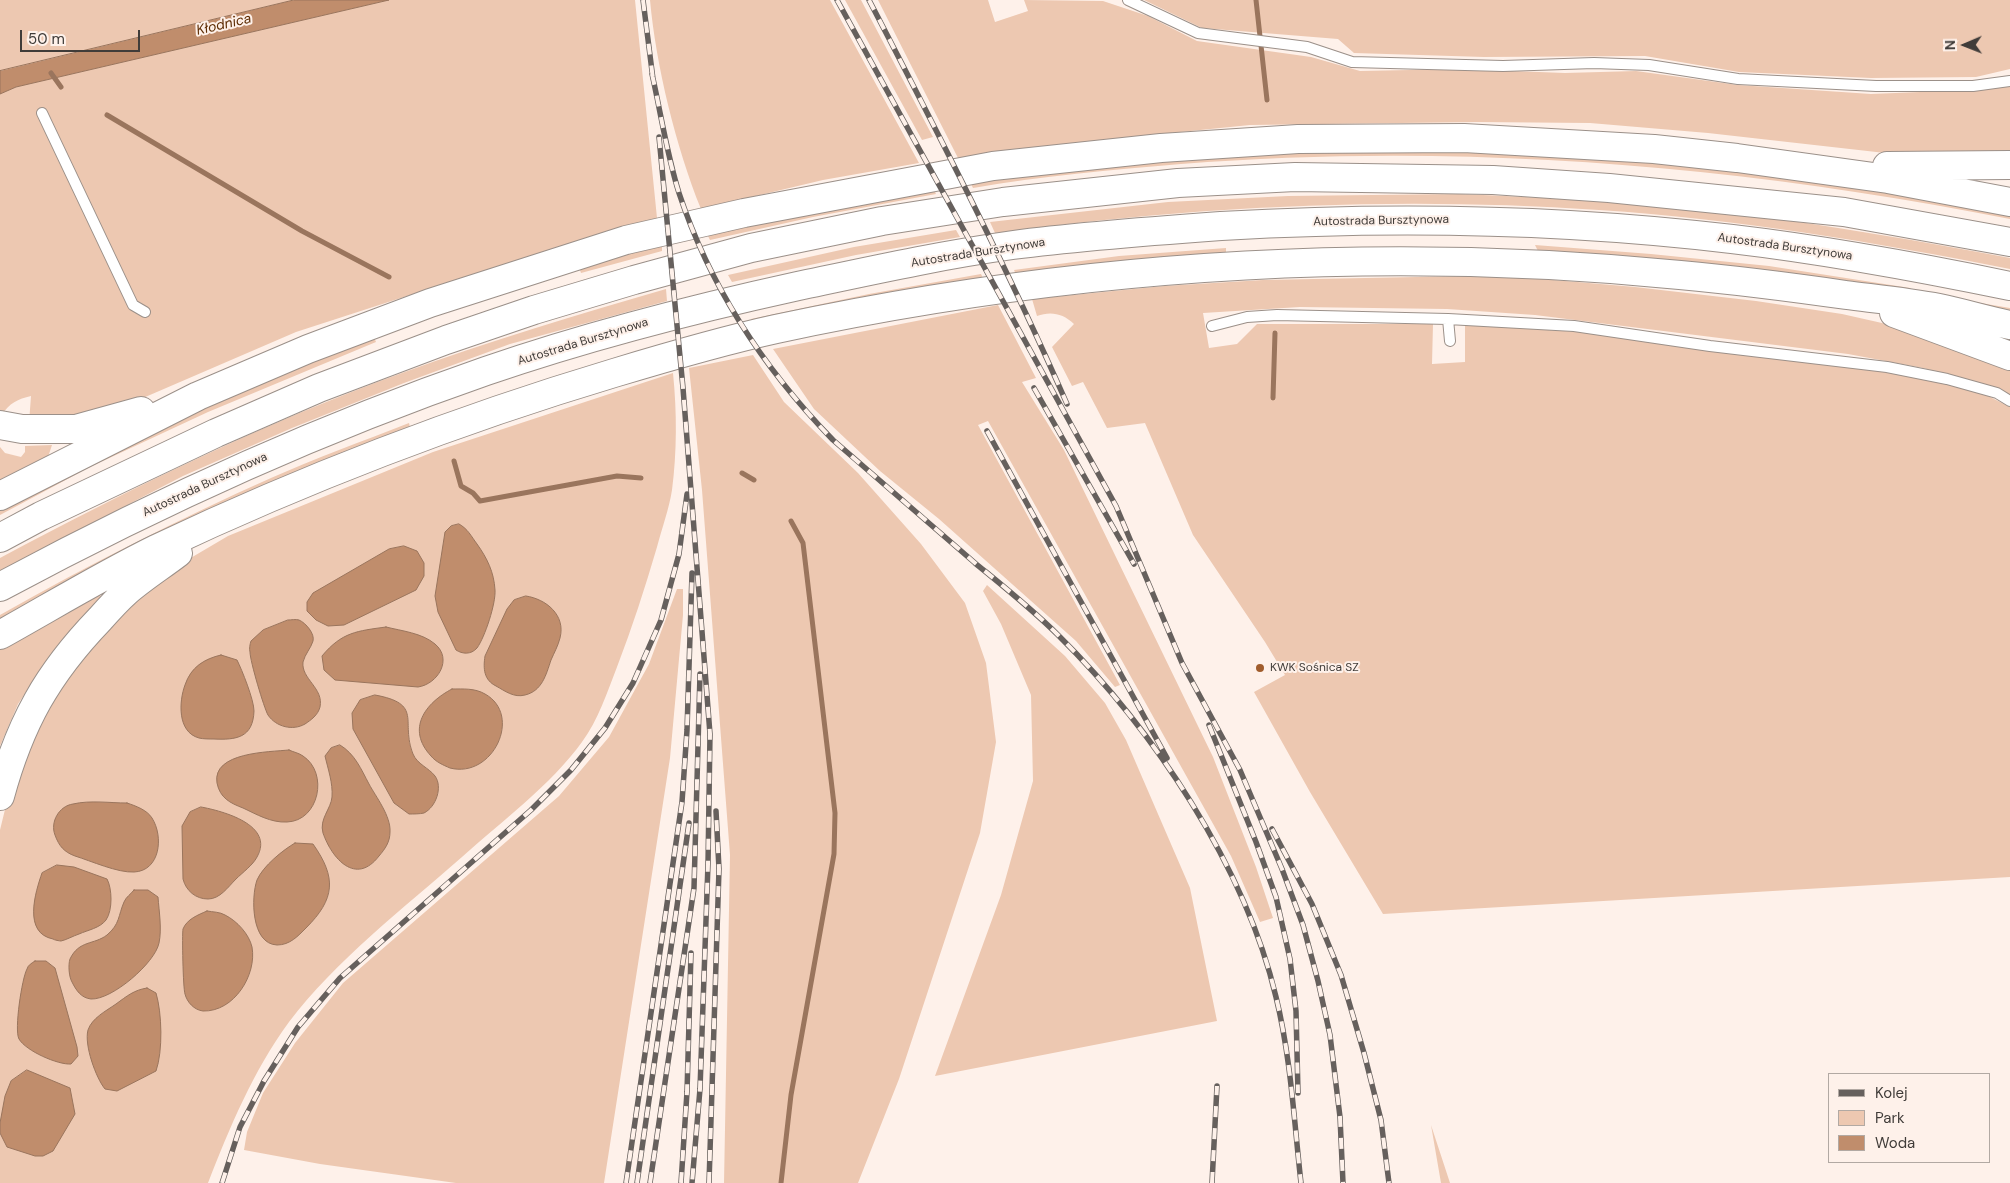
<!DOCTYPE html>
<html>
<head>
<meta charset="utf-8">
<style>
  body { margin:0 }
  #map { position:relative; width:2010px; height:1183px; overflow:hidden; background:#fef1ea; font-family:"DM Sans",sans-serif }
  canvas { display:block }
  .legend { position:absolute; left:1828px; top:1073px; width:162px; height:90px; box-sizing:border-box; background:#fef1ea; border:1px solid #b2a9a3; margin:0; padding:6px 9px; list-style:none; font-size:15px; color:#403c39 }
  .legend li { display:flex; align-items:center; gap:10px; height:25px }
  .legend b { width:25px; border:1px solid #b2a9a3 }
  .north { position:absolute; left:1940px; top:20px; width:50px; height:50px; -webkit-text-stroke:4px #fef1ea; paint-order:stroke; rotate:269deg; font-size:14px; font-weight:700; line-height:20px; text-align:center; color:#403c39 }
  .north::after { content:''; display:block; margin:auto; width:18px; height:22px; background:#403c39; clip-path:polygon(50% 0,100% 100%,50% 72%,0 100%) }
  .scale { position:absolute; left:20px; top:30px; width:120px; height:22px; box-sizing:border-box; border:2px solid #403c39; border-top:0; padding-left:6px; font-size:15px; line-height:18px; white-space:nowrap; color:#403c39; -webkit-text-stroke:4px #fef1ea; paint-order:stroke }
</style>
</head>
<body>
<div id="map">
<canvas width="2010" height="1183"></canvas>
<ul class="legend">
<li><b style="height:6px;background:#66605d"></b>Kolej</li>
<li><b style="height:14px;background:#edc8b1"></b>Park</li>
<li><b style="height:14px;background:#c08d6c"></b>Woda</li>
</ul>
<div class="north">N</div>
<div class="scale">50 m</div>
</div>
<script>
const ctx = document.querySelector('canvas').getContext('2d');
ctx.lineJoin = 'round';
function fill(path, color) { ctx.fillStyle = color; ctx.fill(path, 'evenodd'); }
function strokePath(path, color, width, dash) { ctx.strokeStyle = color; ctx.lineWidth = width; ctx.lineCap = dash ? 'butt' : 'round'; ctx.setLineDash(dash || []); ctx.stroke(path); }
function drawText(font, color, halo, rows, align = 'center') {
  ctx.font = font + ' "DM Sans",sans-serif'; ctx.lineWidth = 4; ctx.setLineDash([]); ctx.textBaseline = 'middle'; ctx.strokeStyle = halo; ctx.fillStyle = color; for (const [text, x, y, turn = 0] of rows) {
    ctx.save(); ctx.translate(x, y); ctx.rotate((+turn || 0) * Math.PI / 180); ctx.textAlign = isNaN(turn) ? turn : align; if (halo) ctx.strokeText(text, 0, 0); ctx.fillText(text, 0, 0); ctx.restore();
  }
}
fill(new Path2D(`
  M 0,0 L 294,0 L 0,71 Z
  M 389,0 L 635,0 L 657,218 L 592,236 L 296,332 L 136,401 L 105,411 L 29,423 L 31,396 C 18,399 9,403 2,415 L 0,414 L 0,94 L 16,87 Z
  M 650,0 L 830,0 L 919,163 L 823,180 L 701,209 C 676,147 656,66 650,0 Z
  M 845,0 L 861,0 L 933,137 L 922,140 Z
  M 878,0 L 988,0 L 995,22 L 1028,11 L 1024,0 L 1103,1 L 1148,16 L 1197,41 L 1311,57 L 1360,71 L 1459,69 L 1565,73 L 1636,71 L 1738,85 L 1871,94 L 1969,90 L 2010,86 L 2010,156 L 1894,154 L 1708,133 L 1590,123 L 1476,122 L 1250,125 L 1111,139 L 958,158 Z
  M 1144,0 L 2010,0 L 2010,69 L 1976,77 L 1871,78 L 1739,72 L 1645,56 L 1484,57 L 1354,53 L 1338,39 L 1202,28 Z
  M 1317,150 L 1558,153 L 1820,179 L 2010,213 L 2010,219 C 1737,165 1459,142 1181,164 C 1112,170 1041,176 973,188 L 969,180 L 1131,161 Z
  M 932,186 L 936,194 L 813,217 L 710,240 L 707,234 Z
  M 1459,194 C 1554,198 1648,202 1742,214 C 1832,226 1921,241 2010,258 L 2010,269 C 1874,242 1737,219 1599,210 C 1398,196 1194,206 995,233 L 990,222 L 1168,202 L 1288,196 Z
  M 956,230 L 960,237 L 856,255 L 732,282 L 728,275 L 854,247 Z
  M 662,244 L 662,251 L 581,273 L 579,267 Z
  M 1535,245 L 1651,254 L 1769,266 L 1910,288 L 1915,292 L 2010,308 L 2010,316 L 1539,253 Z
  M 1226,248 L 1226,255 L 1017,277 L 1014,270 L 1119,256 Z
  M 981,274 L 984,280 L 755,325 L 751,319 L 869,294 Z
  M 1468,276 L 1542,279 L 1635,287 L 1756,301 L 1842,314 L 1913,330 L 2010,368 L 2010,395 L 1999,389 L 1923,368 L 1848,354 L 1535,315 L 1447,309 L 1300,307 L 1203,313 L 1209,348 L 1237,344 L 1257,324 L 1433,324 L 1432,364 L 1465,362 L 1465,325 L 1581,332 L 1885,371 L 1978,391 L 2010,407 L 2010,877 L 1383,914 L 1310,792 L 1254,692 L 1285,675 L 1265,642 L 1193,535 L 1145,423 L 1107,428 L 1083,382 L 1072,386 L 1052,347 L 1074,324 C 1063,313 1050,311 1037,316 L 1032,299 L 1164,286 L 1263,280 Z
  M 666,289 L 667,301 L 510,344 L 404,383 L 292,428 L 183,476 L 0,571 L 0,558 C 130,489 263,423 402,373 C 489,341 577,315 666,289 Z
  M 998,305 L 1036,378 L 1022,382 L 1064,450 L 1213,757 L 1256,867 L 1273,918 L 1260,922 L 1231,856 L 988,421 L 978,425 L 1120,685 L 1115,687 L 1076,641 L 939,519 L 880,471 L 814,409 L 773,349 Z
  M 373,335 L 376,342 L 208,412 L 90,467 L 0,515 L 0,506 L 86,460 Z
  M 753,355 L 784,402 L 858,473 L 921,544 L 965,603 L 986,663 L 996,742 L 980,833 L 899,1079 L 858,1183 L 724,1183 L 730,855 L 702,490 L 689,368 Z
  M 673,373 C 677,412 677,452 672,490 C 669,509 662,528 657,547 C 645,588 632,628 617,667 C 607,693 598,720 582,742 C 551,785 501,822 462,857 C 404,908 335,961 289,1022 C 253,1071 230,1127 208,1183 L 0,1183 L 0,830 L 12,781 L 59,681 L 111,620 L 172,569 L 228,536 L 433,452 Z
  M 409,423 L 410,427 L 0,623 L 0,615 C 88,565 179,519 271,478 C 316,458 363,441 409,423 Z
  M 52,445 L 48,457 L 0,483 L 0,447 L 5,453 L 21,457 L 25,452 L 25,446 Z
  M 987,585 L 1065,656 L 1105,703 L 1126,740 L 1190,888 L 1217,1021 L 935,1076 L 1001,895 L 1033,781 L 1031,695 L 1001,624 L 983,591 Z
  M 677,589 L 683,589 L 683,615 L 670,758 L 604,1183 L 456,1183 L 320,1164 L 244,1150 L 247,1132 L 263,1093 L 295,1043 L 343,983 L 559,796 L 609,737 L 649,664 Z
  M 99,592 L 102,600 L 57,646 L 18,704 L 0,746 L 0,647 Z
  M 1431,1125 L 1450,1183 L 1441,1183 Z`), '#edc8b1');
const water = new Path2D(`
  M 294,0 L 389,0 L 16,87 L 0,94 L 0,71 Z
  M 459,524 C 468,529 471,536 477,544 C 487,558 494,572 495,590 C 496,603 485,637 477,648 C 471,655 462,654 456,650 L 438,612 L 435,596 L 445,532 L 451,526 Z
  M 404,546 L 417,551 L 424,563 L 424,576 L 416,590 L 344,625 L 328,626 L 316,620 L 307,611 L 307,602 L 313,593 L 389,549 Z
  M 526,596 C 546,599 566,615 560,638 C 558,646 554,653 551,660 C 546,675 542,691 525,695 C 514,698 505,691 496,686 C 484,680 483,669 485,656 L 507,609 L 514,600 Z
  M 288,620 C 291,620 296,619 299,620 C 306,623 315,634 313,641 C 311,648 305,654 303,662 C 301,679 324,688 320,707 C 318,715 311,720 305,724 C 293,731 276,727 268,715 C 264,708 250,661 250,652 C 249,649 250,644 251,641 L 263,630 Z
  M 386,627 C 402,631 422,633 435,644 C 453,659 438,684 418,687 L 335,680 L 324,670 L 322,656 C 342,632 357,631 386,627 Z
  M 221,655 L 237,660 C 242,670 254,700 254,711 C 253,738 236,740 214,739 C 209,739 203,739 199,738 C 177,732 179,701 185,685 C 191,667 204,659 221,655 Z
  M 452,689 C 463,689 475,688 485,694 C 523,715 493,779 450,768 C 443,765 436,762 431,756 C 406,729 425,703 452,689 Z
  M 375,695 C 424,704 400,721 413,754 C 417,764 429,768 435,776 C 443,787 436,807 424,813 C 420,814 413,814 409,814 L 394,803 L 353,729 L 352,713 L 360,700 Z
  M 340,745 C 355,754 361,769 369,784 C 376,797 391,816 390,832 C 390,842 385,849 379,856 C 356,886 332,859 323,833 C 319,819 331,809 332,797 C 333,783 328,769 325,756 L 331,748 Z
  M 289,750 C 293,752 299,753 303,756 C 329,773 319,821 287,822 C 271,823 256,814 243,808 C 230,803 220,798 217,783 C 212,752 269,752 289,750 Z
  M 127,803 C 136,806 147,810 152,818 C 164,837 160,871 134,872 C 118,873 91,861 75,856 C 64,852 59,846 55,835 C 50,822 59,806 73,804 C 90,800 110,803 127,803 Z
  M 201,807 C 223,811 275,825 257,857 C 253,865 242,873 236,879 C 228,887 220,899 208,899 C 196,899 186,891 183,879 L 182,826 L 190,812 Z
  M 295,843 L 313,844 C 337,878 335,899 306,928 C 298,936 290,945 277,945 C 251,944 251,897 257,880 C 263,866 283,850 295,843 Z
  M 57,865 L 74,867 L 107,879 C 112,888 113,910 106,920 C 100,928 88,930 79,934 C 73,936 66,940 61,941 C 60,941 54,940 53,939 C 23,933 35,893 42,873 Z
  M 134,890 L 148,890 L 158,897 C 159,911 162,929 159,943 C 155,963 112,1000 91,999 C 81,998 76,990 72,982 C 69,977 68,965 70,959 C 79,940 94,945 107,935 C 120,924 118,916 124,902 C 126,897 131,894 134,890 Z
  M 207,911 C 213,912 220,912 225,915 C 237,921 249,934 252,947 C 257,975 234,1012 203,1011 C 194,1010 187,1002 185,994 C 183,988 182,934 183,929 C 187,919 198,915 207,911 Z
  M 35,961 L 46,961 L 55,968 L 77,1047 L 78,1056 L 71,1064 C 58,1065 26,1051 19,1039 C 14,1030 22,978 27,969 C 28,965 32,963 35,961 Z
  M 147,988 L 156,993 C 162,1013 163,1051 156,1071 L 117,1091 L 105,1089 C 96,1078 84,1045 88,1030 C 92,1018 106,1011 116,1004 C 127,996 134,990 147,988 Z
  M 27,1070 L 70,1088 L 75,1114 L 53,1151 L 43,1156 L 35,1156 L 7,1147 L 0,1133 L 0,1123 L 5,1096 L 11,1081 Z`);
fill(water, '#c08d6c');
strokePath(water, '#9a755d', 1);
strokePath(new Path2D(`
  M 1256,0 L 1267,100
  M 51,73 L 61,87
  M 107,115 L 302,231 L 389,277
  M 1273,398 L 1275,333
  M 454,461 L 461,486 L 473,493 L 480,501 L 617,476 L 641,478
  M 742,473 L 754,480
  M 781,1183 L 791,1095 L 834,854 L 835,813 L 803,543 L 791,521`), '#9a755d', 5);
const service = new Path2D(`
  M 1128,0 L 1198,33 L 1307,47 L 1352,62 L 1503,66 L 1594,63 L 1649,65 L 1738,79 L 1876,86 L 1973,86 L 2010,81
  M 42,113 L 133,305 L 145,312
  M 1448,319 L 1450,341
  M 1212,326 L 1247,317 L 1277,315 L 1448,319 L 1574,326 L 1710,346 L 1887,367 L 1947,379 L 1997,393 L 2010,401`);
const motorway = new Path2D(`
  M 1887,166 L 2010,165
  M 1894,313 L 2010,356
  M 0,425 L 22,429 L 76,429 L 141,411
  M 0,496 L 198,396 L 308,349 L 430,303 L 626,240 L 744,213 L 993,166 L 1161,148 L 1298,139 L 1464,138 L 1654,149 L 1737,158 L 1888,179 L 2010,202
  M 0,538 L 41,516 L 216,433 L 319,388 L 446,340 L 534,310 L 634,280 L 751,248 L 882,221 L 1003,202 L 1178,183 L 1295,177 L 1493,180 L 1609,188 L 1844,212 L 2010,242
  M 0,587 C 156,503 318,429 486,371 C 588,336 693,309 798,286 C 869,271 941,255 1013,245 C 1082,236 1152,231 1221,226 C 1392,216 1563,219 1732,239 C 1826,250 1918,267 2010,286
  M 0,635 C 52,606 103,575 156,549 C 304,479 457,420 614,373 C 667,357 721,341 776,329 C 1073,265 1377,245 1680,275 C 1735,280 1790,287 1846,295 C 1877,299 1908,302 1939,308 C 1963,313 1986,320 2010,325
  M 0,796 C 20,723 47,674 100,619 C 108,610 117,600 126,592 C 142,578 161,566 178,553`);
strokePath(service, '#9b9089', 12);
strokePath(motorway, '#9b9089', 30);
strokePath(service, '#fff', 10);
strokePath(motorway, '#fff', 28);
const rail = new Path2D(`
  M 643,0 L 653,79
  M 837,0 L 1116,506 L 1182,663 L 1240,770 L 1282,869 L 1303,925 L 1318,981 L 1330,1035 L 1340,1117 L 1343,1183
  M 869,0 C 938,133 1007,267 1067,404
  M 652,74 C 661,114 667,155 679,193 C 710,287 765,370 833,440 C 880,481 928,522 975,563 C 1003,586 1032,609 1058,635 C 1153,729 1245,866 1276,997 C 1291,1058 1294,1121 1301,1183
  M 659,137 L 683,388 L 710,734 L 708,864 L 700,1089 L 692,1183
  M 1034,388 L 1134,564
  M 987,431 L 1167,758
  M 1209,725 L 1256,842 L 1276,897 L 1290,959 L 1296,1011 L 1298,1093
  M 1272,829 L 1312,904 L 1341,975 L 1364,1053 L 1381,1120 L 1389,1183
  M 222,1183 L 240,1127 L 264,1081 L 298,1027 L 340,978 L 531,810 L 571,770 L 605,728 L 633,683 L 661,620 L 679,554 L 687,494
  M 626,1183 L 682,802 L 687,730 L 692,573
  M 637,1183 L 689,823
  M 650,1183 L 694,888 L 700,674
  M 681,1183 L 687,1092 L 691,953
  M 709,1183 L 719,869 L 716,811
  M 1212,1183 L 1217,1086`);
strokePath(rail, '#66605d', 5.5);
strokePath(rail, '#fef1ea', 4, [11]);
for (const [x, y, r, color] of [
  [1260,668,5,"#a05c2c"]
]) { const dot = new Path2D(); dot.arc(x, y, r, 0, 2 * Math.PI); ctx.fillStyle = color; ctx.fill(dot); strokePath(dot, '#fef1ea', 2); }
drawText('12px', '#403c39', '#fef1ea', [
  ["Autostrada Bursztynowa",1381,221,-1],
  ["Autostrada Bursztynowa",1785,247,8],
  ["Autostrada Bursztynowa",978,253,-9],
  ["Autostrada Bursztynowa",583,342,-17],
  ["Autostrada Bursztynowa",205,485,-25]
]);
drawText('12px', '#403c39', '#fef1ea', [
  ["KWK Sośnica SZ",1270,668]
], 'left');
drawText('italic 14px', '#5d2c03', '#fef1ea', [
  ["Kłodnica",224,25,-13]
]);
</script>
</body>
</html>
